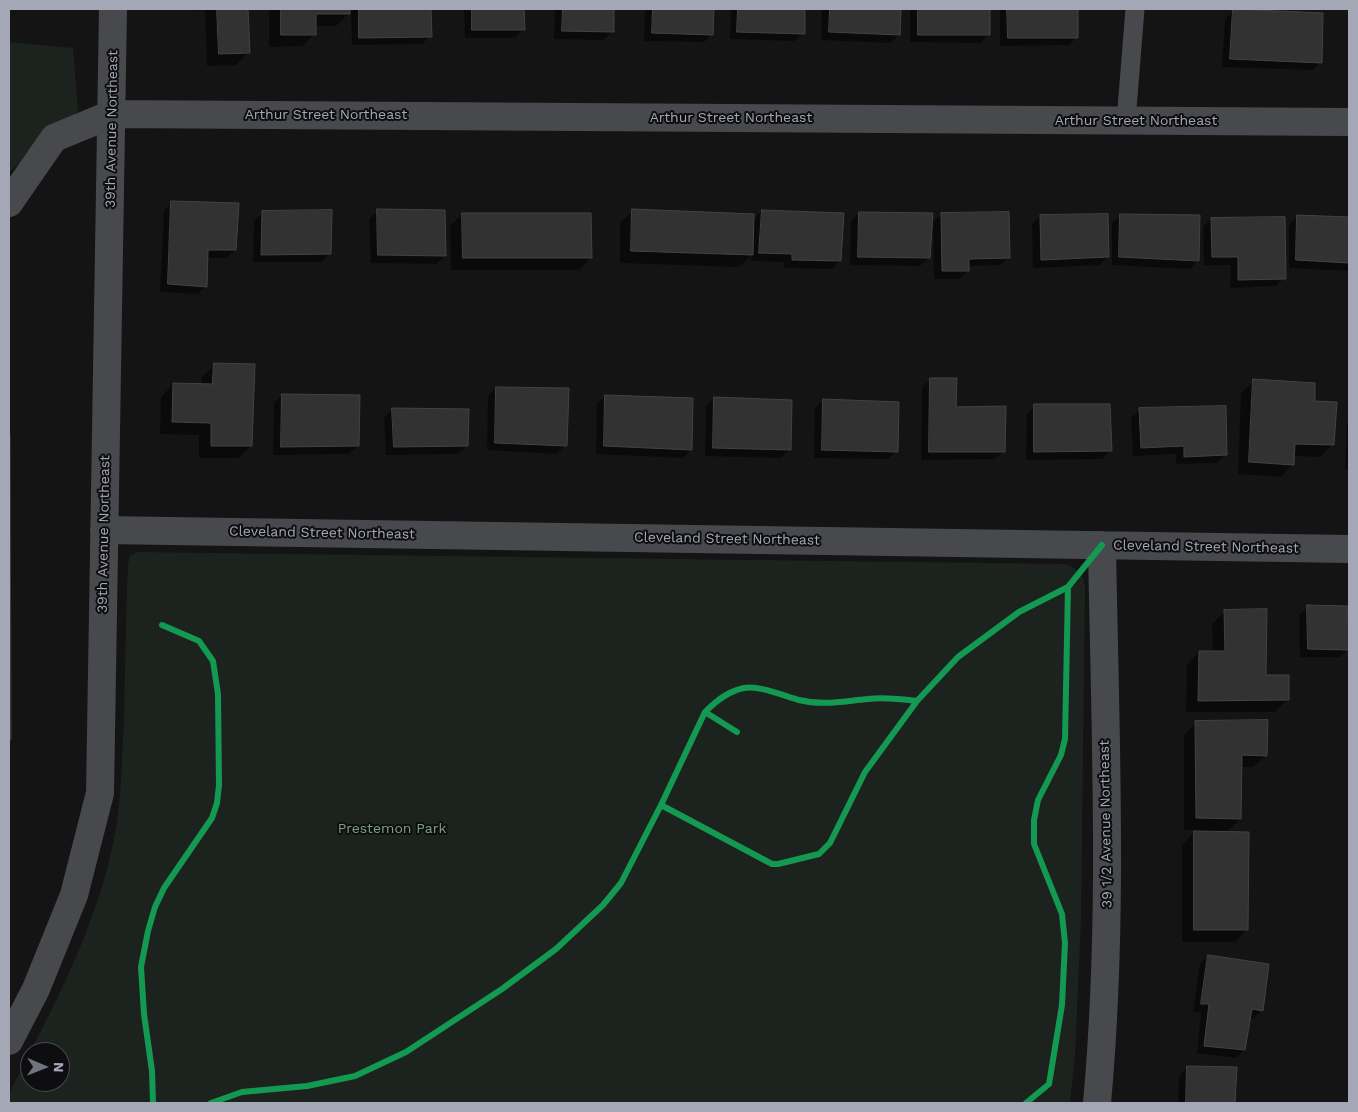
<!DOCTYPE html>
<html>
<head>
<meta charset="utf-8">
<style>
  body { margin:0 }
  #map { position:relative; width:1358px; height:1112px; overflow:hidden; background:#141414; font-family:"Work Sans",sans-serif }
  canvas { display:block }
  .frame { position:absolute; inset:0; border:10px solid #a4a7b6; pointer-events:none }
  .north { position:absolute; left:20px; top:1042px; width:50px; height:50px; box-sizing:border-box; background:#0e0e10; border:1px solid #4a4b52; border-radius:50%; rotate:91deg; font-size:14px; font-weight:700; line-height:20px; text-align:center; color:#a4a7b6 }
  .north::after { content:''; display:block; margin:auto; width:18px; height:22px; background:#72747d; clip-path:polygon(50% 0,100% 100%,50% 72%,0 100%) }
</style>
</head>
<body>
<div id="map">
<canvas width="1358" height="1112"></canvas>
<div class="frame"></div>
<div class="north">N</div>
</div>
<script>
const ctx = document.querySelector('canvas').getContext('2d');
ctx.lineJoin = 'round';
function fill(path, color) { ctx.fillStyle = color; ctx.fill(path, 'evenodd'); }
function strokePath(path, color, width, dash) { ctx.strokeStyle = color; ctx.lineWidth = width; ctx.lineCap = dash ? 'butt' : 'round'; ctx.setLineDash(dash || []); ctx.stroke(path); }
function drawText(font, color, halo, rows, align = 'center') {
  ctx.font = font + ' "Work Sans",sans-serif'; ctx.lineWidth = 4; ctx.setLineDash([]); ctx.textBaseline = 'middle'; ctx.strokeStyle = halo; ctx.fillStyle = color; for (const [text, x, y, turn = 0] of rows) {
    ctx.save(); ctx.translate(x, y); ctx.rotate((+turn || 0) * Math.PI / 180); ctx.textAlign = isNaN(turn) ? turn : align; if (halo) ctx.strokeText(text, 0, 0); ctx.fillText(text, 0, 0); ctx.restore();
  }
}
fill(new Path2D(`
  M 9,42 L 73,48 L 78,112 L 9,172 Z
  M 137,552 L 1064,564 C 1077,568 1083,573 1085,587 L 1081,919 L 1075,1055 L 1070,1103 L 9,1103 L 9,1094 C 54,1005 105,914 118,814 C 122,782 122,751 124,719 C 125,668 126,616 128,564 L 130,556 ZM 30,1052 L 60,1052 L 60,1082 L 30,1082 Z`), '#1c231e');
fill(new Path2D(`
  M 191,9 L 247,9 L 249,52 L 236,65 L 207,66 L 205,10 L 191,11 Z
  M 269,9 L 429,9 L 430,36 L 422,44 L 352,45 L 351,11 L 336,26 L 315,26 L 315,34 L 302,46 L 269,47 Z
  M 464,9 L 523,9 L 523,29 L 515,38 L 465,38 Z
  M 555,9 L 613,9 L 612,32 L 604,40 L 554,39 Z
  M 645,9 L 713,9 L 712,34 L 704,42 L 644,41 Z
  M 731,9 L 804,9 L 803,33 L 795,41 L 730,39 Z
  M 822,9 L 900,9 L 899,35 L 891,43 L 821,40 Z
  M 910,9 L 989,9 L 989,34 L 981,43 L 910,42 Z
  M 1000,9 L 1077,9 L 1077,37 L 1069,45 L 1000,46 Z
  M 1233,11 L 1321,62 L 1313,70 L 1222,67 L 1225,19 Z
  M 172,203 L 235,250 L 227,258 L 207,258 L 206,286 L 198,294 L 160,292 L 164,211 Z
  M 378,211 L 445,255 L 437,264 L 371,263 L 369,219 Z
  M 633,211 L 752,221 L 762,211 L 840,260 L 832,269 L 784,268 L 784,262 L 751,261 L 752,255 L 739,267 L 620,263 L 620,223 Z
  M 262,213 L 330,253 L 322,262 L 253,262 L 254,221 Z
  M 859,213 L 929,258 L 920,266 L 850,265 L 851,221 Z
  M 462,214 L 591,258 L 579,270 L 451,270 L 450,226 Z
  M 942,214 L 1009,257 L 1001,265 L 968,266 L 968,271 L 959,279 L 934,279 L 933,222 Z
  M 1121,215 L 1198,260 L 1190,269 L 1112,265 L 1112,223 Z
  M 1040,216 L 1108,257 L 1100,265 L 1033,268 L 1032,224 Z
  M 1298,216 L 1349,219 L 1349,271 L 1289,268 L 1289,225 Z
  M 1211,219 L 1284,278 L 1276,286 L 1230,288 L 1231,265 L 1204,265 L 1203,227 Z
  M 215,365 L 251,446 L 238,458 L 199,458 L 199,435 L 160,434 L 161,397 L 173,384 L 201,385 L 202,377 Z
  M 931,379 L 955,408 L 1004,451 L 995,459 L 921,460 L 922,387 Z
  M 1254,381 L 1313,402 L 1333,444 L 1320,457 L 1293,456 L 1293,464 L 1281,477 L 1238,474 L 1241,393 Z
  M 496,388 L 565,445 L 557,454 L 487,450 L 488,396 Z
  M 282,395 L 358,446 L 349,454 L 273,455 L 274,403 Z
  M 605,396 L 691,449 L 683,458 L 596,454 L 597,404 Z
  M 714,398 L 790,449 L 781,458 L 705,456 L 706,406 Z
  M 823,400 L 897,451 L 888,459 L 814,458 L 815,408 Z
  M 1035,406 L 1110,451 L 1102,459 L 1026,460 L 1027,414 Z
  M 393,409 L 467,446 L 458,454 L 386,455 L 384,417 Z
  M 1140,410 L 1225,455 L 1217,463 L 1176,464 L 1176,454 L 1133,456 L 1131,418 Z
  M 1349,422 L 1349,470 L 1345,469 L 1347,424 Z
  M 1307,607 L 1348,649 L 1340,657 L 1300,657 L 1299,615 Z
  M 1225,611 L 1265,676 L 1287,700 L 1275,712 L 1186,712 L 1187,665 L 1199,652 L 1213,652 L 1212,624 Z
  M 1196,722 L 1266,755 L 1253,767 L 1241,767 L 1240,819 L 1226,833 L 1247,929 L 1235,942 L 1182,942 L 1182,845 L 1196,830 L 1184,830 L 1184,735 Z
  M 1208,956 L 1268,965 L 1261,1011 L 1253,1019 L 1249,1018 L 1244,1050 L 1236,1058 L 1197,1053 L 1201,1012 L 1193,1012 L 1200,964 Z
  M 1188,1067 L 1235,1068 L 1234,1103 L 1178,1103 L 1179,1076 Z`), '#0007');
const building = new Path2D(`
  M 217,9 L 248,9 L 250,53 L 219,54 Z
  M 281,9 L 350,9 L 350,14 L 316,14 L 316,35 L 281,35 Z
  M 359,9 L 431,9 L 432,37 L 359,38 Z
  M 472,9 L 524,9 L 525,30 L 472,30 Z
  M 563,9 L 614,9 L 614,32 L 562,31 Z
  M 653,9 L 714,9 L 713,35 L 652,33 Z
  M 738,9 L 805,9 L 805,34 L 737,32 Z
  M 830,9 L 901,9 L 900,35 L 829,32 Z
  M 918,9 L 990,9 L 990,35 L 918,35 Z
  M 1007,9 L 1078,9 L 1078,38 L 1008,38 Z
  M 1233,9 L 1323,13 L 1322,63 L 1230,59 Z
  M 171,201 L 239,203 L 236,250 L 208,250 L 207,287 L 168,284 Z
  M 377,209 L 445,210 L 446,256 L 378,255 Z
  M 632,209 L 754,214 L 753,255 L 631,251 Z
  M 332,210 L 331,254 L 261,255 L 262,211 Z
  M 762,210 L 844,213 L 841,261 L 792,260 L 792,254 L 759,253 Z
  M 859,212 L 933,213 L 930,258 L 858,257 Z
  M 1009,212 L 1010,258 L 969,259 L 969,271 L 942,271 L 941,213 Z
  M 462,213 L 591,213 L 592,258 L 463,258 Z
  M 1108,214 L 1109,257 L 1041,260 L 1040,215 Z
  M 1120,214 L 1200,215 L 1199,261 L 1119,257 Z
  M 1297,215 L 1349,217 L 1349,263 L 1296,260 Z
  M 1285,217 L 1286,279 L 1238,280 L 1238,257 L 1212,257 L 1211,218 Z
  M 214,363 L 255,364 L 252,446 L 211,446 L 211,423 L 172,422 L 173,383 L 212,384 Z
  M 930,378 L 957,378 L 956,407 L 1006,406 L 1005,452 L 929,452 Z
  M 1253,379 L 1315,383 L 1315,401 L 1337,402 L 1334,445 L 1295,444 L 1294,465 L 1249,462 Z
  M 496,387 L 569,388 L 567,446 L 495,443 Z
  M 282,394 L 360,395 L 359,446 L 281,447 Z
  M 605,395 L 693,398 L 692,450 L 604,446 Z
  M 714,397 L 792,400 L 791,450 L 713,448 Z
  M 823,399 L 899,402 L 898,452 L 822,450 Z
  M 1034,404 L 1110,404 L 1112,451 L 1034,452 Z
  M 1226,406 L 1227,455 L 1184,457 L 1184,446 L 1141,448 L 1139,408 Z
  M 392,408 L 469,409 L 468,446 L 394,447 Z
  M 9,434 L 10,434 L 11,740 L 9,740 Z
  M 1307,605 L 1348,606 L 1349,650 L 1308,649 Z
  M 1267,609 L 1266,675 L 1289,675 L 1289,700 L 1198,701 L 1199,651 L 1225,651 L 1224,610 Z
  M 1268,720 L 1267,756 L 1242,755 L 1241,819 L 1196,818 L 1195,721 Z
  M 1194,831 L 1249,832 L 1248,930 L 1194,930 Z
  M 1208,955 L 1269,964 L 1263,1011 L 1252,1009 L 1245,1050 L 1204,1046 L 1209,1004 L 1201,1004 Z
  M 1187,1066 L 1237,1067 L 1235,1103 L 1186,1103 Z`);
fill(building, '#323233');
strokePath(building, '#424348', 1);
strokePath(new Path2D(`
  M 1126,121 L 1135,9`), '#48494d', 19);
strokePath(new Path2D(`
  M 112,114 L 1349,122
  M 104,530 L 1349,549
  M 9,1041 L 36,989 L 74,895 L 100,793 L 113,9
  M 1097,1103 C 1114,918 1105,731 1102,545`), '#48494d', 28);
strokePath(new Path2D(`
  M 9,203 L 54,138 L 112,114`), '#48494d', 28);
strokePath(new Path2D(`
  M 705,712 C 716,701 728,691 744,688 C 759,685 784,696 799,700 C 823,706 844,701 868,699 C 884,697 901,699 917,701
  M 737,732 L 705,712 L 661,805 L 772,864 L 778,864 L 819,854 L 830,843 L 865,772 L 917,701 L 958,657 L 1019,612 L 1068,587
  M 153,1103 L 152,1071 L 144,1014 L 141,967 L 148,931 L 155,907 L 164,888 L 212,818 L 217,803 L 219,785 L 218,694 L 213,661 L 199,641 L 162,625
  M 211,1103 L 242,1092 L 307,1086 L 355,1076 L 406,1052 L 502,989 L 556,949 L 603,905 L 621,883 L 661,805
  M 1026,1103 L 1049,1084 L 1062,1005 L 1065,943 L 1062,914 L 1034,844 L 1034,820 L 1038,800 L 1061,755 L 1065,739 L 1068,587 L 1102,545`), '#139951', 6);
drawText('14px', '#a4a7b6', '#0e0e10', [
  ["Arthur Street Northeast",326,115],
  ["Arthur Street Northeast",731,118],
  ["Arthur Street Northeast",1136,121],
  ["39th Avenue Northeast",112,129,-89],
  ["Cleveland Street Northeast",322,533,1],
  ["39th Avenue Northeast",104,534,-89],
  ["Cleveland Street Northeast",727,539,1],
  ["Cleveland Street Northeast",1206,547,1],
  ["39 1/2 Avenue Northeast",1106,824,-91]
]);
drawText('14px', '#7aa282', '#0e0e10', [
  ["Prestemon Park",392,829]
]);
</script>
</body>
</html>
